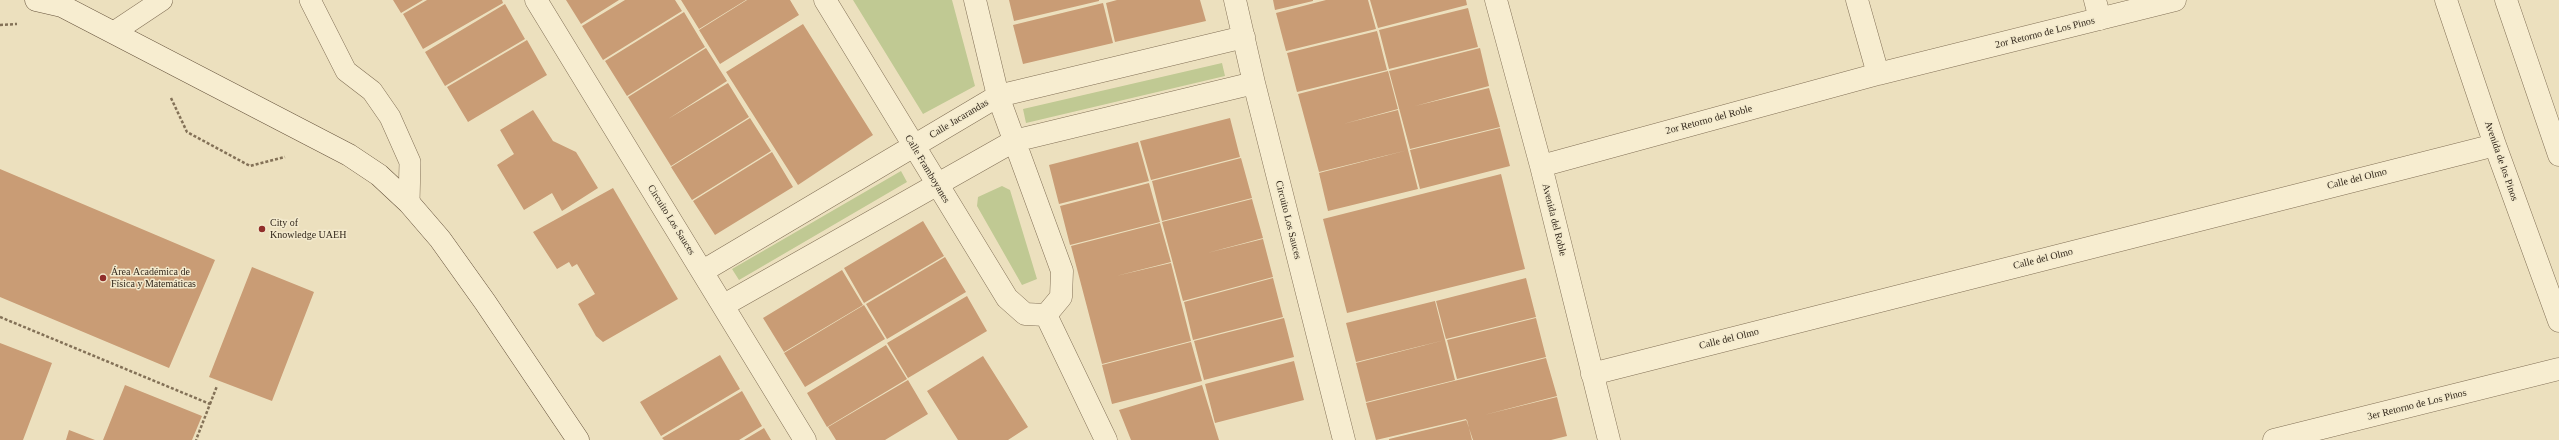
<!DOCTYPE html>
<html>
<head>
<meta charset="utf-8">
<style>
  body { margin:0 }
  canvas { display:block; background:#ece0be }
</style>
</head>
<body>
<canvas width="2559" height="440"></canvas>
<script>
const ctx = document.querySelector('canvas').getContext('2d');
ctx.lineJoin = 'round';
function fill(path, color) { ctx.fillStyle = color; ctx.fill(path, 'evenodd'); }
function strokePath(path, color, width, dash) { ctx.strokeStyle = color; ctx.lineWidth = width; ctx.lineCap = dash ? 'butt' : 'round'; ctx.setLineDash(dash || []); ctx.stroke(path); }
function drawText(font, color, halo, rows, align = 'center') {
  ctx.font = font + ' "Times New Roman",serif'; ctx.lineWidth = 3; ctx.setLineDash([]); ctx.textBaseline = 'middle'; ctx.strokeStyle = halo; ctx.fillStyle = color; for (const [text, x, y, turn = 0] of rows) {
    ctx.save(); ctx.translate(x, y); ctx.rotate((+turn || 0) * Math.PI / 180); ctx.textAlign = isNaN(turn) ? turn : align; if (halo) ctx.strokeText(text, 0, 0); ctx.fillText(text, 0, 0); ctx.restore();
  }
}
fill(new Path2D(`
  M 853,0 L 952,0 L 975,86 L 923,114 Z
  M 1222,63 L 1225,76 L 1026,123 L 1023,109 Z
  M 901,171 L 907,182 L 739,280 L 732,269 Z
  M 1002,186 L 1010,190 L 1037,279 L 1022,285 L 977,206 L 978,197 Z`), '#c0c993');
fill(new Path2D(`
  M 393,0 L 423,0 L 401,13 Z
  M 427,0 L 502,0 L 503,3 L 423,49 L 403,14 Z
  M 566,0 L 619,0 L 581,24 Z
  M 625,0 L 675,0 L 682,11 L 603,60 L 582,26 Z
  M 681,0 L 746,0 L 699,29 Z
  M 747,0 L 790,0 L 799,15 L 720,64 L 699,30 Z
  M 1009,0 L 1099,0 L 1099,1 L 1014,21 Z
  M 1117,0 L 1200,0 L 1206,21 L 1115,42 L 1106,3 Z
  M 1273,0 L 1313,0 L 1313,1 L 1275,10 Z
  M 1326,0 L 1368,0 L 1376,29 L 1286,51 L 1276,13 Z
  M 1370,0 L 1466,0 L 1467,5 L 1378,28 Z
  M 1103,3 L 1113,43 L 1023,64 L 1013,25 Z
  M 505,4 L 525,39 L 445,86 L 425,52 Z
  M 1468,8 L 1478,47 L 1389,69 L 1379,30 Z
  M 684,12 L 705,47 L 627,96 L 605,61 Z
  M 803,24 L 873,135 L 798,185 L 726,72 Z
  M 1377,31 L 1387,70 L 1297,92 L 1287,53 Z
  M 527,40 L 547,75 L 468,122 L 447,87 Z
  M 706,48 L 727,81 L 668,119 L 728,83 L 749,117 L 671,166 L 628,97 Z
  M 1480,48 L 1489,86 L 1415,106 L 1489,88 L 1500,127 L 1410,149 L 1389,71 Z
  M 1388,71 L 1398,109 L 1343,124 L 1398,110 L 1408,150 L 1319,172 L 1298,94 Z
  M 533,110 L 553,141 L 576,152 L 598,188 L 562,211 L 552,193 L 524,210 L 497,165 L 514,154 L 500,130 Z
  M 750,118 L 771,151 L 692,200 L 671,167 Z
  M 1230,118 L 1240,157 L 1151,180 L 1140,141 Z
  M 1500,128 L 1510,166 L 1420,189 L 1410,150 Z
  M 1138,142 L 1149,181 L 1059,204 L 1049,165 Z
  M 1408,150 L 1418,189 L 1328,211 L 1319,173 Z
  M 772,152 L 793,187 L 715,235 L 693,201 Z
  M 1241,158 L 1252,198 L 1162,221 L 1152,181 Z
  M 0,169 L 215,260 L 169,368 L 0,297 Z
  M 1501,174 L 1525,269 L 1347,313 L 1323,219 Z
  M 1149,183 L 1160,222 L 1070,245 L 1060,206 Z
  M 613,188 L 678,299 L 603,342 L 596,336 L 578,304 L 595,294 L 577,264 L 572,267 L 569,262 L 557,269 L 533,232 Z
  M 1252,199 L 1263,238 L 1207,253 L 1263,239 L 1273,277 L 1183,301 L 1162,222 Z
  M 923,221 L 944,256 L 864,303 L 844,268 Z
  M 1160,223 L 1171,262 L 1116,276 L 1171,263 L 1191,341 L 1102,364 L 1071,246 Z
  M 945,257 L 966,292 L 887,339 L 866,304 Z
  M 252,267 L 314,292 L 272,401 L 209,377 Z
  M 842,270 L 863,305 L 784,352 L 763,318 Z
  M 1273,278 L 1283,317 L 1193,340 L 1184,302 Z
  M 1526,278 L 1536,317 L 1446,339 L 1436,301 Z
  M 967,296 L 987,331 L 908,378 L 887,343 Z
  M 1435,301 L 1445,340 L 1356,362 L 1346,323 Z
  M 864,305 L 885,339 L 805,387 L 784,353 Z
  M 1284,318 L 1294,357 L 1204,380 L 1194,341 Z
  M 1536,318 L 1546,357 L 1457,379 L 1447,340 Z
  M 1445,340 L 1455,380 L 1366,402 L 1356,363 Z
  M 1191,342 L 1202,381 L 1112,404 L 1102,365 Z
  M 0,343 L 52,363 L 23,440 L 0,440 Z
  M 886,345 L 907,379 L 827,427 L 807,393 Z
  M 720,355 L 740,389 L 661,436 L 640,402 Z
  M 983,356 L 1028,427 L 1008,440 L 958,440 L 927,391 Z
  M 1546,358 L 1557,396 L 1484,415 L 1557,397 L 1567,436 L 1551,440 L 1473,440 L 1466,419 L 1376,440 L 1366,403 Z
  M 1294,361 L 1304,400 L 1215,423 L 1205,384 Z
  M 908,380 L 928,414 L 885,440 L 836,440 L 828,427 Z
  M 125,385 L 202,416 L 192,440 L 103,440 Z
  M 1202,385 L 1219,440 L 1131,440 L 1119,410 Z
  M 742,391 L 762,426 L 739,440 L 664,440 L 662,438 Z
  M 1467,420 L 1472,440 L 1389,440 L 1389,439 Z
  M 764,428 L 771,440 L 744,440 Z
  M 69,430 L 95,440 L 66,440 Z`), '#c99c75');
const lane = new Path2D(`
  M 310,0 L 346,71 L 372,91 L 390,117 L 410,162 L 409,203
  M 114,32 L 162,0`);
const street = new Path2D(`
  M 536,0 L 805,440
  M 825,0 L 1007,298 L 1025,314 L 1046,315
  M 975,0 L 998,96 L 1062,271 L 1061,297 L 1046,315
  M 1235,0 L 1254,83 L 1344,440
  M 1496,0 L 1541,166 L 1609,440
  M 1857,0 L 1878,74
  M 2095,0 L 2100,19
  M 2446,0 L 2495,145 L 2559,321
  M 2506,0 L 2559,155
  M 1541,166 L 1878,74 L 2175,0
  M 703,271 L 998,96 L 1244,37
  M 724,305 L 1014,141 L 1254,83
  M 1046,315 L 1106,440
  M 1592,374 L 2495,145
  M 2274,440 L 2559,369`);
const secondary = new Path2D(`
  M 36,0 L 62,6 L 349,155 L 379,175 L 409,203 L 440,239 L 485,302 L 578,440`);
strokePath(lane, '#837157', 22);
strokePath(street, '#837157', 23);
strokePath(secondary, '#65523b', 23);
strokePath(new Path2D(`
  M 0,25 L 17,24
  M 171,98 L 187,132 L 250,166 L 285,157
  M 0,317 L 210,404 L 196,440
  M 210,404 L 217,386`), '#837157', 2.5, [3, 2]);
strokePath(lane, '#f7edd0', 21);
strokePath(street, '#f7edd0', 22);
strokePath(secondary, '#f7edd0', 22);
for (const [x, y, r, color] of [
  [262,229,4,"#902e2a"],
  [103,278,4,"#902e2a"]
]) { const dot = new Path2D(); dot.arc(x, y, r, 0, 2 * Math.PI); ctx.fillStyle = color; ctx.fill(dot); strokePath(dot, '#f3eacd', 1.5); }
drawText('10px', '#33281c', '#f3eacd', [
  ["2or Retorno de Los Pinos",2045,33,-14],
  ["Calle Jacarandas",959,119,-31],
  ["2or Retorno del Roble",1709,120,-15],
  ["Avenida de los Pinos",2501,161,71],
  ["Calle Framboyanes",927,169,59],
  ["Calle del Olmo",2357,179,-14],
  ["Circuito Los Sauces",671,220,58],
  ["Circuito Los Sauces",1288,220,76],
  ["Avenida del Roble",1554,220,76],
  ["Calle del Olmo",2043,259,-14],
  ["Calle del Olmo",1729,339,-14],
  ["3er Retorno de Los Pinos",2417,405,-14]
]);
drawText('10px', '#33281c', '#f3eacd', [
  ["City of",270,223],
  ["Knowledge UAEH",270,235],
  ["Área Académica de",111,272],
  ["Física y Matemáticas",111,284]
], 'left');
</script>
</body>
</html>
